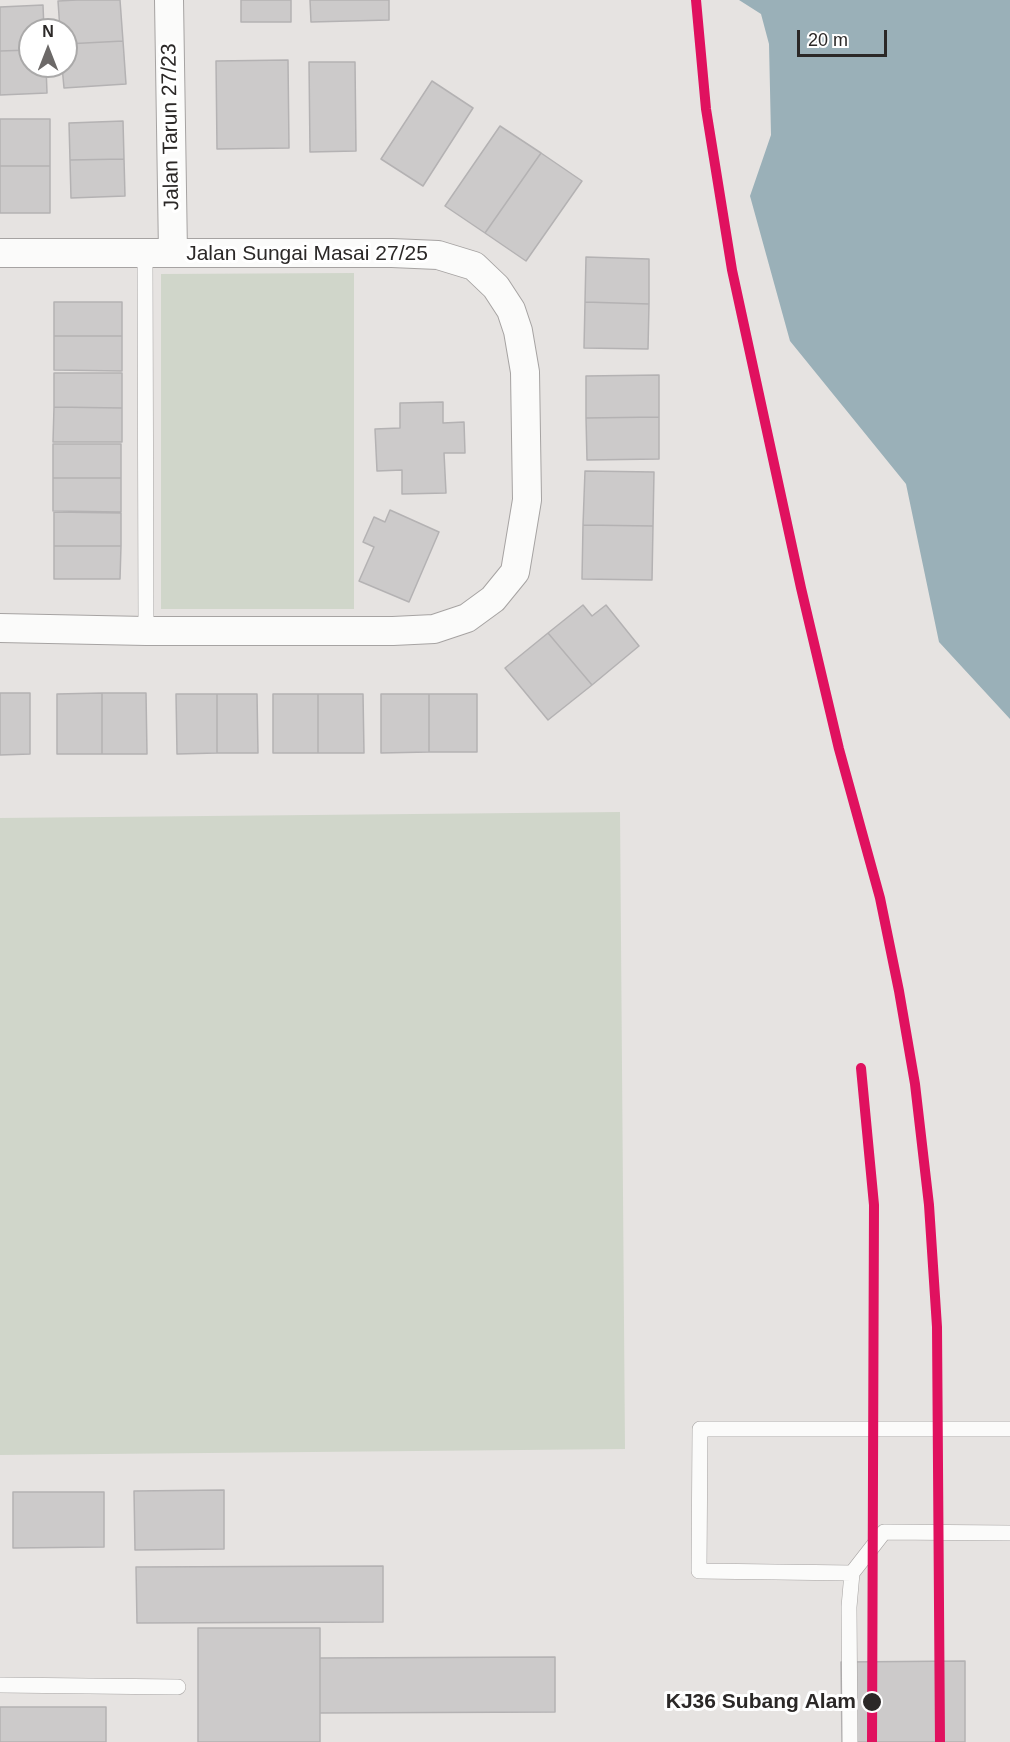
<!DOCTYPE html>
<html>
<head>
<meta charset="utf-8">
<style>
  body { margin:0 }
  #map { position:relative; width:1010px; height:1742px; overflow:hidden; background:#e6e3e1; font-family:Helvetica,sans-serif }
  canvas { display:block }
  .north { position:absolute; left:18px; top:18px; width:60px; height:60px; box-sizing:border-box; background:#fff; border:2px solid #aaa9a9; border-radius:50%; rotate:0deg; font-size:16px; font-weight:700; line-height:24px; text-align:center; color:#2b2827 }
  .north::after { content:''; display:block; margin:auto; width:21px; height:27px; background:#6c6968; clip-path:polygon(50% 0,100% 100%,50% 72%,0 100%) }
  .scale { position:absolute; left:797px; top:30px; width:90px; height:27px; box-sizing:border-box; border:3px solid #2b2827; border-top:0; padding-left:8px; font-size:18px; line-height:21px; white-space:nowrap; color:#2b2827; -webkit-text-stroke:4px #fff; paint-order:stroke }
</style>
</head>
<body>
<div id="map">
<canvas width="1010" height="1742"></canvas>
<div class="north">N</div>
<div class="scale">20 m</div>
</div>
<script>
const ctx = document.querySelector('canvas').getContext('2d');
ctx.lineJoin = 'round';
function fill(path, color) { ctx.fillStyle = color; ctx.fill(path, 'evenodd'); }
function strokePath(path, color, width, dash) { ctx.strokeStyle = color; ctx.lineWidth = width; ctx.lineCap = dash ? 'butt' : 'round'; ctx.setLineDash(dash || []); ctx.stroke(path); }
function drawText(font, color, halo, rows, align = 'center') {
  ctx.font = font + ' Helvetica,sans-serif'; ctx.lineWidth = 6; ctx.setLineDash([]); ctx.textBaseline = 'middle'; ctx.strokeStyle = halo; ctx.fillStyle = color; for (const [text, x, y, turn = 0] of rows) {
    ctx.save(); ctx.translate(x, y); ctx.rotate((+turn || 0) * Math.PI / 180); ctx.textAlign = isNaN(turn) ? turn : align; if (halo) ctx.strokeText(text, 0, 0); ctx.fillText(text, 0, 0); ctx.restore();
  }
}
fill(new Path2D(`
  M 354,273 L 354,609 L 161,609 L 161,274 Z
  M 620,812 L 625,1449 L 0,1455 L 0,818 Z`), '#d0d6ca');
fill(new Path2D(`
  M 739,0 L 1010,0 L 1010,719 L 939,642 L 906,484 L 790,341 L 750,196 L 771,135 L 769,44 L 761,14 Z`), '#9ab0b8');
const building = new Path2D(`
  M 77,0 L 120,0 L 123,41 L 66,44 L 66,30 L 60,30 L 58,1 Z
  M 241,0 L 291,0 L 291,22 L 241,22 Z
  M 310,0 L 389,0 L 389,20 L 311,22 Z
  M 43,5 L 44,30 L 30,30 L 30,50 L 0,51 L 0,7 Z
  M 123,41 L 126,84 L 64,88 L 62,66 L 66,66 L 66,44 Z
  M 30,50 L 30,66 L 46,66 L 47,93 L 0,95 L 0,51 Z
  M 288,60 L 289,148 L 217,149 L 216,61 Z
  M 309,62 L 355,62 L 356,151 L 310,152 Z
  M 432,81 L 473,108 L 423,186 L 381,159 Z
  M 0,119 L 50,119 L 50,166 L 0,166 Z
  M 123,121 L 124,159 L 70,160 L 69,123 Z
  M 500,126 L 541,153 L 485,233 L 445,206 Z
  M 541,153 L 582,181 L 526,261 L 485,233 Z
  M 124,159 L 125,196 L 71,198 L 70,160 Z
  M 0,166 L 50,166 L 50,213 L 0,213 Z
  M 586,257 L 649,259 L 649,304 L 585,302 Z
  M 54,302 L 122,302 L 122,336 L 54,336 Z
  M 585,302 L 649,304 L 648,349 L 584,348 Z
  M 54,336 L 122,336 L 122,371 L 54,370 Z
  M 54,373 L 122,373 L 122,408 L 54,407 Z
  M 659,375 L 659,417 L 586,418 L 586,376 Z
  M 443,402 L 443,423 L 464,422 L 465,453 L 444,453 L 446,493 L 402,494 L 402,470 L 377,471 L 375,429 L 400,428 L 400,403 Z
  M 54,407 L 122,408 L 122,442 L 53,442 Z
  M 659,417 L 659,459 L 587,460 L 586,418 Z
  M 53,444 L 121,444 L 121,478 L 53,478 Z
  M 585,471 L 654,472 L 653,526 L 583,525 Z
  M 53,478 L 121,478 L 121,512 L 53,511 Z
  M 390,510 L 439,532 L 409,602 L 359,581 L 374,547 L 363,542 L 374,517 L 385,522 Z
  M 54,512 L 121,513 L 121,546 L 54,546 Z
  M 583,525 L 653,526 L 652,580 L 582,579 Z
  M 54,546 L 121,546 L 120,579 L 54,579 Z
  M 583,605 L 592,616 L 606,605 L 639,646 L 592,685 L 548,633 Z
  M 548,633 L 592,685 L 548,720 L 505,668 Z
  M 0,693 L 30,693 L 30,754 L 0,755 Z
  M 102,693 L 102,754 L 57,754 L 57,694 Z
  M 102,693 L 146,693 L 147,754 L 102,754 Z
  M 176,694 L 217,694 L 217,753 L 177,754 Z
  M 217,694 L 257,694 L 258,753 L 217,753 Z
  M 273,694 L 318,694 L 318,753 L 273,753 Z
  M 318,694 L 363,694 L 364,753 L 318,753 Z
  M 381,694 L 429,694 L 429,752 L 381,753 Z
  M 429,694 L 477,694 L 477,752 L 429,752 Z
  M 224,1490 L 224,1549 L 135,1550 L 134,1491 Z
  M 13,1492 L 104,1492 L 104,1547 L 13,1548 Z
  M 383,1566 L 383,1622 L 137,1623 L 136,1567 Z
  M 198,1628 L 320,1628 L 320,1742 L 198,1742 Z
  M 555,1657 L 555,1712 L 320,1713 L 320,1658 Z
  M 965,1661 L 965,1742 L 842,1742 L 841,1662 Z
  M 0,1707 L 106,1707 L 106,1742 L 0,1742 Z`);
fill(building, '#cccaca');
strokePath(building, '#b4b2b3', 1.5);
const service = new Path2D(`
  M 145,253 L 146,631
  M 1010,1429 L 700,1429 L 699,1571 L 852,1573 L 884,1532 L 1010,1533
  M 0,1685 L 178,1687
  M 850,1742 L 849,1607 L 852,1573`);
const minor = new Path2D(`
  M 169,0 L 173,253
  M 0,253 L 392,253 L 438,255 L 474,266 L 496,287 L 511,310 L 518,331 L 525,372 L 527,500 L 515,572 L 493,599 L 467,618 L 434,629 L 393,631 L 146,631 L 0,628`);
strokePath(service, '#a6a3a2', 16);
strokePath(minor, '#a6a3a2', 30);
strokePath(service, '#fbfbfa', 15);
strokePath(minor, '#fbfbfa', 28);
strokePath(new Path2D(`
  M 696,0 L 706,109 L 732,270 L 801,588 L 839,749 L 880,898 L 899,991 L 915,1084 L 929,1205 L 937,1327 L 940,1742
  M 861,1068 L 874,1205 L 872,1742`), '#e0115f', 10);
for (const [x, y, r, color] of [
  [872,1702,10,"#2b2827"]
]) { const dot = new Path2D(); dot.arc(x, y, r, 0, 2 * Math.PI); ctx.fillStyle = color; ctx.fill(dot); strokePath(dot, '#fff', 2); }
drawText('21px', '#2b2827', '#fff', [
  ["Jalan Tarun 27/23",171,127,-91],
  ["Jalan Sungai Masai 27/25",307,254]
]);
drawText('bold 21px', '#2b2827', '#fff', [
  ["KJ36 Subang Alam",856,1702]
], 'right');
</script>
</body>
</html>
